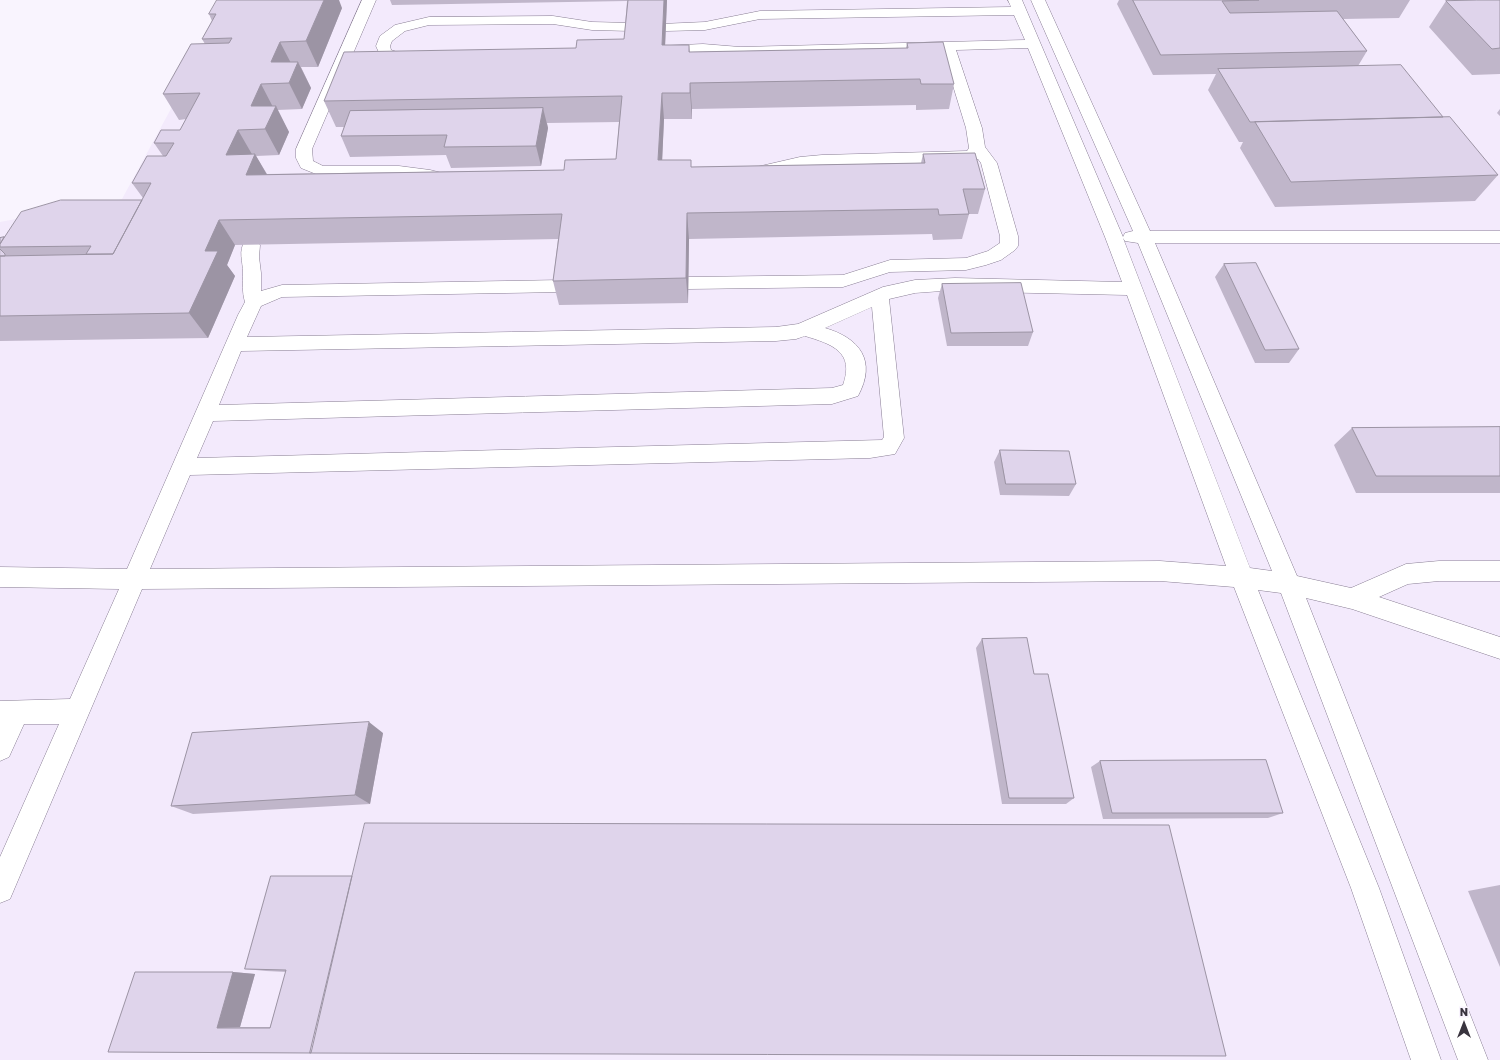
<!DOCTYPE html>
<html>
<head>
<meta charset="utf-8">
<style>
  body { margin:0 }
  #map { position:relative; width:1500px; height:1060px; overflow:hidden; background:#f9f4fe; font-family:"Golos Text",sans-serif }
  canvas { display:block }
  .north { position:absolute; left:1444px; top:1004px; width:40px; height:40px; -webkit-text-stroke:3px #f9f4fe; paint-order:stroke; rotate:0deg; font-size:11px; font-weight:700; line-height:16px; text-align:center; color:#39343e }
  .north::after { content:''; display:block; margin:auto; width:14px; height:18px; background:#39343e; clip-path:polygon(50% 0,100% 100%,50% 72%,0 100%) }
</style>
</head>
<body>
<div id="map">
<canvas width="1500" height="1060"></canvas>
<div class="north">N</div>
</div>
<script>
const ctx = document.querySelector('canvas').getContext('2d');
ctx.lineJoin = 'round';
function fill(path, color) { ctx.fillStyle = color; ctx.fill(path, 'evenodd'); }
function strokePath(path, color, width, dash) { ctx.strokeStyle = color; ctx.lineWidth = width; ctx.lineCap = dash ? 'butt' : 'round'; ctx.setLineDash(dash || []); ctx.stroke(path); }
fill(new Path2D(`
  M 230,0 L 1500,0 L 1500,1060 L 0,1060 L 0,222 L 122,199 Z`), '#f3eafc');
const minor = new Path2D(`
  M 362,0 L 376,0 L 312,149 L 313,161 L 323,166 L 399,166 L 430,170 L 450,175 L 452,179 L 450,183 L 444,184 L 430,180 L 399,177 L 321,176 L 301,168 L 296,158 L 296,149 Z
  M 1008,0 L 1022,0 L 1123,237 L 1125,233 L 1133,231 L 1031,0 L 1045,0 L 1150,231 L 1500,231 L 1500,243 L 1155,243 L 1297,576 L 1351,588 L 1406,564 L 1439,561 L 1500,561 L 1500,581 L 1439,581 L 1408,584 L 1379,597 L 1500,637 L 1500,659 L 1352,609 L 1306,598 L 1488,1060 L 1458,1060 L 1281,593 L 1258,590 L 1379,888 L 1441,1060 L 1411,1060 L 1351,888 L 1234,587 L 1160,581 L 142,589 L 10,899 L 0,903 L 0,857 L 59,724 L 24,724 L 9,757 L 0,761 L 0,701 L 70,699 L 119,589 L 0,587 L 0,567 L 127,569 L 238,315 L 245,302 C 242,292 243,283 243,273 C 243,261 238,251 245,241 L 251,239 L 257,241 L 260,245 L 259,257 L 261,273 L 261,291 L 282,285 L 562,280 L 568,282 L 571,286 L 568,290 L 562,292 L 282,297 L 261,306 L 247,337 L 776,327 L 798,324 L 883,287 L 915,280 L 955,278 L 1122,282 L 1105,237 L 1028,48 L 956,50 L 982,128 L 985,147 L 997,163 L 1018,236 L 1018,246 L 1015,250 L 1001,260 L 986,265 L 966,270 L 890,272 L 843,287 L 688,289 L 682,287 L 679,283 L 682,279 L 688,277 L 843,275 L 890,260 L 966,258 L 988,251 L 1000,243 L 1000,236 L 981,163 L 978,159 L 962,162 L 822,165 L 800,167 L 754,178 L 748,177 L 746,173 L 748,169 L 800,157 L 822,155 L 967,151 L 969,148 L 966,128 L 942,50 L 740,55 L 703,52 L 665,53 L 660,52 L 658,49 L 660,46 L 703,44 L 740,47 L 1025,40 L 1014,15 L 760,19 L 705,30 L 666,31 L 661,30 L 659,27 L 661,24 L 705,22 L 760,11 L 1011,7 ZM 1123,238 L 1125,241 L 1138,243 L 1272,571 L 1250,568 ZM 942,291 L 1127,295 L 1226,566 L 1160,561 L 150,569 L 190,475 L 870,458 L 895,454 L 904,438 L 889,299 L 915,293 ZM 872,307 L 884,437 L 882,440 L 197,458 L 213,421 L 832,404 L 858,396 C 877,361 860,338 825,328 ZM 805,336 C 832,344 855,352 843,385 L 832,388 L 219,405 L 241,351 L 776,341 L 796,339 Z
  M 553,16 L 592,22 L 631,23 L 636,24 L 638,27 L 636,30 L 631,31 L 592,30 L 553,24 L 429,25 L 405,31 L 392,41 L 390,46 L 391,50 L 397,52 L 417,54 L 419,57 L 417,60 C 405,63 391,60 380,55 L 376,46 L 380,36 L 395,25 L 429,17 Z`);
strokePath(minor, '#897e94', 1);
fill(minor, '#fff');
fill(new Path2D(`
  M 390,0 L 667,0 L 665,45 L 689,45 L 690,52 L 906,48 L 907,43 L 954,84 L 949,109 L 916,110 L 916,105 L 692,109 L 692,119 L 664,119 L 662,160 L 691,160 L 691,167 L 921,163 L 923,154 L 985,189 L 978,214 L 969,214 L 962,239 L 933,240 L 932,234 L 689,239 L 688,303 L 559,305 L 553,281 L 558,239 L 235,245 L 227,265 L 235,276 L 208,338 L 0,341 L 0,238 L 4,237 L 142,200 L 143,198 L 132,183 L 163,156 L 154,143 L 180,130 L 186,119 L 179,120 L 163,94 L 205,44 L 202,39 L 212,21 L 209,14 L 342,8 L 318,67 L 301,67 L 311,88 L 302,109 L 277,110 L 289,132 L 279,155 L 256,156 L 267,174 L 564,170 L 616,159 L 619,122 L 547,123 L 548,128 L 541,166 L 451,168 L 446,155 L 350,157 L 341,136 L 344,127 L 336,127 L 324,101 L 576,48 L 624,39 L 627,1 L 392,5 Z
  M 1119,0 L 1410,0 L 1399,18 L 1343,19 L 1367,51 L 1358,66 L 1443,117 L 1498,175 L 1475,201 L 1275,207 L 1240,148 L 1243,142 L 1239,142 L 1208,90 L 1216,74 L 1153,75 L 1117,4 Z
  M 1500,0 L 1500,74 L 1472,75 L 1429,27 L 1446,1 Z
  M 1500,109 L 1500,116 L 1497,113 Z
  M 1224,264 L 1299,349 L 1289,363 L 1255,363 L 1215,277 Z
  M 942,284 L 1033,332 L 1028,346 L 947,346 L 938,298 Z
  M 1500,427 L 1500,493 L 1356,493 L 1334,445 L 1352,428 Z
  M 1000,450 L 1076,484 L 1069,496 L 1000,495 L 994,462 Z
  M 982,639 L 1034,674 L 1074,798 L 1066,804 L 1002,804 L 976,648 Z
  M 383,733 L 370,804 L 193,814 L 171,806 Z
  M 1100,761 L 1283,813 L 1268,818 L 1103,819 L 1091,767 Z
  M 271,876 L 311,1053 L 108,1052 L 233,972 L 255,974 L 240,1027 L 270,1027 L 286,972 L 266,971 L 245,969 Z
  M 1500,885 L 1500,967 L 1468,891 Z`), '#c0b6ca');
fill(new Path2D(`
  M 324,0 L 339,0 L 342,8 L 318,67 L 306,41 Z
  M 664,0 L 667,0 L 664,71 L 662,45 Z
  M 280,42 L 293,67 L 271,62 Z
  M 298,62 L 311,88 L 302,109 L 289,83 Z
  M 690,83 L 692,109 L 692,119 L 690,93 Z
  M 261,84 L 274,109 L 276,106 L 289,132 L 279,155 L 265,129 L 251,106 Z
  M 662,93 L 664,119 L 661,186 L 658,160 Z
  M 543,108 L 548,128 L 541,166 L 536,146 Z
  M 238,130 L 253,156 L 226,155 Z
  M 255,154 L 270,180 L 246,175 Z
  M 687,213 L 689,239 L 688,303 L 686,278 Z
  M 219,220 L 235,245 L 227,265 L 235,276 L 208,338 L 189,313 L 205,251 Z
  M 369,722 L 383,733 L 370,804 L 355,795 Z
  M 233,972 L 255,974 L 240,1027 L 217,1028 Z`), '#9c94a4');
const building = new Path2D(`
  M 217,0 L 324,0 L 306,41 L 280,42 L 271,62 L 298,62 L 289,83 L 261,84 L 251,106 L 276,106 L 265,129 L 238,130 L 226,155 L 255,154 L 246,175 L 564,170 L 565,160 L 616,159 L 622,96 L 324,101 L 344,52 L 576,48 L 577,40 L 624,39 L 628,0 L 664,0 L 662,45 L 689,45 L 689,52 L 908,48 L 907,43 L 943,42 L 954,84 L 921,84 L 920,79 L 690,83 L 690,93 L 662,93 L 658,160 L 691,160 L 691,167 L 925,163 L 923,154 L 975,153 L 985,189 L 963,189 L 969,214 L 939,215 L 938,209 L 687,213 L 686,278 L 553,281 L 562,214 L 219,220 L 205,251 L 218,251 L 189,313 L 0,316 L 0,256 L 113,254 L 151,183 L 132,183 L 147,156 L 166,156 L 174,143 L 154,143 L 161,130 L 180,130 L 200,93 L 163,94 L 191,44 L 229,43 L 232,38 L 202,39 L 216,14 L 209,14 Z
  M 1133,0 L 1259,0 L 1222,1 L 1230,13 L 1337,11 L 1367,51 L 1161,55 Z
  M 1477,0 L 1500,0 L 1500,48 L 1492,49 L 1446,1 Z
  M 1401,65 L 1443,117 L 1250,122 L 1218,69 Z
  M 543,108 L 536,146 L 444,147 L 447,135 L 341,136 L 350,111 Z
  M 1450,117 L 1498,175 L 1291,182 L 1255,122 Z
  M 61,200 L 142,200 L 113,254 L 86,254 L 91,246 L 0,247 L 0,244 L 21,212 Z
  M 4,237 L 0,244 L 0,238 Z
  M 0,249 L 5,254 L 5,256 L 0,256 Z
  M 1256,263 L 1299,349 L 1265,350 L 1224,264 Z
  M 1021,283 L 1033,332 L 951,333 L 942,284 Z
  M 1500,427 L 1500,476 L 1376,476 L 1352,428 Z
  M 1000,450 L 1069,451 L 1076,484 L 1006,484 Z
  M 1027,638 L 1034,674 L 1048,674 L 1074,798 L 1009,798 L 982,639 Z
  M 369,722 L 355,795 L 171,806 L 192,733 Z
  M 1266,760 L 1283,813 L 1112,813 L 1100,761 Z
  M 365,823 L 1169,825 L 1226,1056 L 310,1053 Z
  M 271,876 L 352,876 L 311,1053 L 108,1052 L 135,972 L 233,972 L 217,1028 L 270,1028 L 286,970 L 245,969 Z`);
fill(building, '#dfd4eb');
strokePath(building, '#9c94a4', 1);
</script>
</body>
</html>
